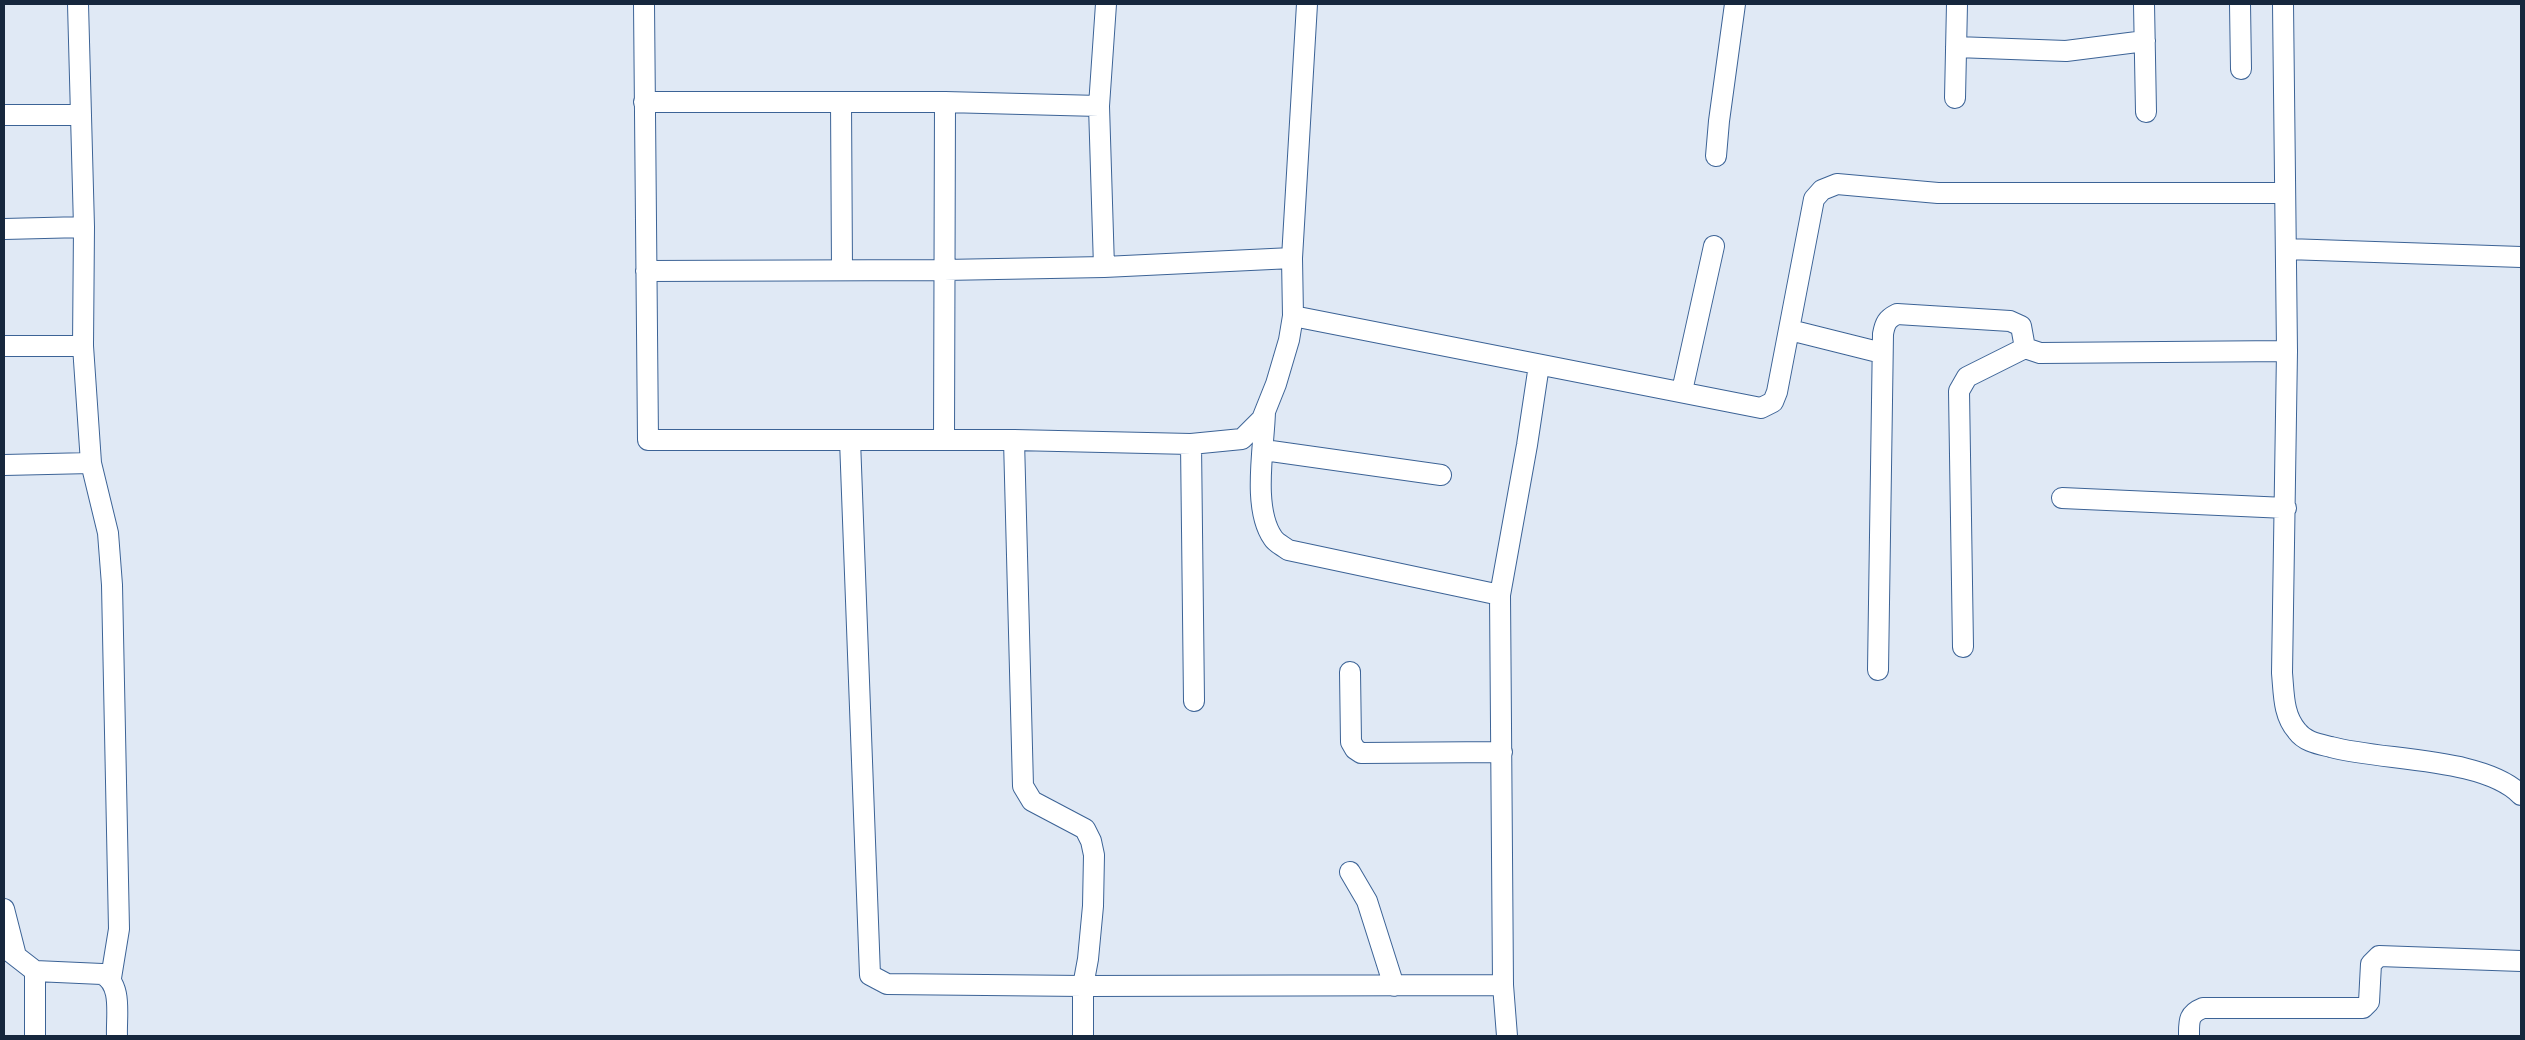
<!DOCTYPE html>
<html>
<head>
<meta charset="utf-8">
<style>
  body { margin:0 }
  #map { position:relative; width:2525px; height:1040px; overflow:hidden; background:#e0e9f5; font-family:"Work Sans",sans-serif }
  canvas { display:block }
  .frame { position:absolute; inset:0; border:5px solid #16273d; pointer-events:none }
</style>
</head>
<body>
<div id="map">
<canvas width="2525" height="1040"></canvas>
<div class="frame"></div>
</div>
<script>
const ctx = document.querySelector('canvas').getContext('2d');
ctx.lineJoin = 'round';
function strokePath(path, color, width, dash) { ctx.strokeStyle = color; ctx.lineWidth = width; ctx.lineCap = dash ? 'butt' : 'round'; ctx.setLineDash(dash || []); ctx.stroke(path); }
const minor = new Path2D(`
  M 78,4 L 84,227 L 83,346 L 91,463 L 108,533 L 112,585 L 119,929 L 111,978
  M 644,4 L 648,440 L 1014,440 L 1191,444 L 1242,439 L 1262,419 L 1276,384 L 1289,340 L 1293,316 L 1292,258 L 1307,4
  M 2144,4 L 2146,112
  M 2240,4 L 2241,69
  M 2283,4 L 2287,351 L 2282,673 C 2284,694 2283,715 2297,731 C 2305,742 2319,744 2331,747 C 2382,761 2484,757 2521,795
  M 1956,47 L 2066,51 L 2145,41
  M 1955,98 L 1957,4
  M 644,102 L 945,102 L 1099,106
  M 841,102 L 842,270
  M 4,115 L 81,115
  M 1716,156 L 1719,121 L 1735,4
  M 4,229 L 84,227
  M 2287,249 L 2521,257
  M 1104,267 L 1099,106 L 1106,4
  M 646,271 L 944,270 L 1104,267 L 1292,258
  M 1293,316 L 1761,408 L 1773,402 L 1777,392 L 1814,199 L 1822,190 L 1837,184 L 1938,193 L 2285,193
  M 1790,330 L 1882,353
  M 4,346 L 83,346
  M 1682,391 L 1714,246
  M 1265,412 C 1264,448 1252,508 1273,538 C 1276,543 1283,546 1288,550 L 1500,595
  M 850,440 L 870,975 L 887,984 L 1083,986 L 1503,985
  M 944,440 L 945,102
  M 1014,440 L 1023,786 L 1032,801 L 1085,829 L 1091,841 L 1094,855 L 1093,906 L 1088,959 L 1083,986 L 1083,1036
  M 1191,444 L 1194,701
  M 1264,450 L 1441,475
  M 4,465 L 91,463
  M 2062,498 L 2286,508
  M 1963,647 L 1959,391 L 1967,377 L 2025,348
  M 1878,670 L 1883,334 C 1885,323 1887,319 1897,314 L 2010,321 L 2021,326 L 2025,348 L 2040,353 L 2287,351
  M 1350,672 L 1351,742 L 1355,749 L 1361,753 L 1502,752
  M 1350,872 L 1367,901 L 1394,986
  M 4,909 L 16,956
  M 4,947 L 35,971 L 35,1036
  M 35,971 L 102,974 C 123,984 116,1016 117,1036
  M 1507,1036 L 1503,985 L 1500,595 L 1527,445 L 1539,365
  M 2189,1036 C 2189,1021 2188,1014 2203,1008 L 2363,1008 L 2369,1002 L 2371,964 L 2379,956 L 2521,961`);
strokePath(minor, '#3c6396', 22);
strokePath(minor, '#fff', 20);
</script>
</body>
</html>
